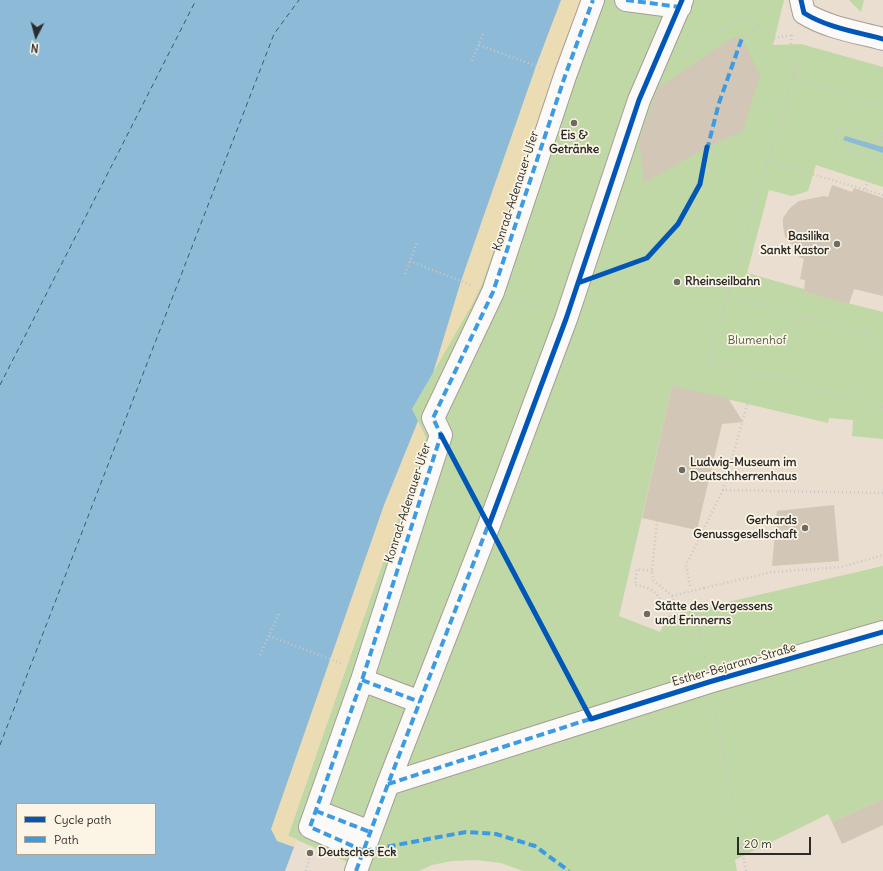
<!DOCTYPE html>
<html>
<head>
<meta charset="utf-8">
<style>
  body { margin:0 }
  #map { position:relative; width:883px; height:871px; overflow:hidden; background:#e9decf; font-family:Delius,sans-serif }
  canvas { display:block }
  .legend { position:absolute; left:16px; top:803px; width:140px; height:52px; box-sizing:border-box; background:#fcf5e5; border:1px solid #a8a49b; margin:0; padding:5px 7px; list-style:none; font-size:12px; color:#2b2b2b }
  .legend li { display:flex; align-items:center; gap:8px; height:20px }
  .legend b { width:20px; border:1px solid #a8a49b }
  .north { position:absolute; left:16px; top:16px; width:40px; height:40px; -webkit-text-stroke:3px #fcf5e5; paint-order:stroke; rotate:186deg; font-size:11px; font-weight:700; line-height:16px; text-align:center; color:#2b2b2b }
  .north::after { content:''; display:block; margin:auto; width:14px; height:18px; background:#2b2b2b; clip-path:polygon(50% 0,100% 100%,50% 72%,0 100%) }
  .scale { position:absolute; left:737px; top:837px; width:74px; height:18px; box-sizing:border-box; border:2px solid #2b2b2b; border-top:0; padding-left:5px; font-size:12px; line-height:14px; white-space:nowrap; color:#2b2b2b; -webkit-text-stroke:3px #fcf5e5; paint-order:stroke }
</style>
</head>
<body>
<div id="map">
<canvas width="883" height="871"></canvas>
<ul class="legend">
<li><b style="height:5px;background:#0057b8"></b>Cycle path</li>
<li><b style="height:5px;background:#3d9ce1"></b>Path</li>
</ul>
<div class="north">N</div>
<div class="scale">20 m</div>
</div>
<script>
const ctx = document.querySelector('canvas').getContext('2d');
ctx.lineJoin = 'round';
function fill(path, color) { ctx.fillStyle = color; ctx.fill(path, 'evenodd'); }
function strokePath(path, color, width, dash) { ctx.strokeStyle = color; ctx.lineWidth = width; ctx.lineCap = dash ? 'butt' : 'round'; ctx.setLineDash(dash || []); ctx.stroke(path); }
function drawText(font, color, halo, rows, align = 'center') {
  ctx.font = font + ' Delius,sans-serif'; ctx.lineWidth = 3.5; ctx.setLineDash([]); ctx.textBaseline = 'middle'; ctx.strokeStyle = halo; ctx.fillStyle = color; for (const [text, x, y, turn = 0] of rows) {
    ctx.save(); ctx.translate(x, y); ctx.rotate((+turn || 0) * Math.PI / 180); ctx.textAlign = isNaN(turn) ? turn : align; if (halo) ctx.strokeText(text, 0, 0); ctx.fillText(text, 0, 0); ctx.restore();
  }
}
fill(new Path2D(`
  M 561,0 L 784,0 L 773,45 L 801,44 L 883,67 L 883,187 L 816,165 L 808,191 L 792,196 L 769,190 L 747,273 L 804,289 L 804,292 L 883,312 L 883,439 L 852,436 L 853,420 L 829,418 L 828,423 L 672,386 L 619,616 L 660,632 L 668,616 L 883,566 L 883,799 L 832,822 L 828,814 L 735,860 L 737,871 L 523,871 L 501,863 L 476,860 L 452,861 L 432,865 L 419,871 L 368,871 L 288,836 L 426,438 L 412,409 L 433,373 L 461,281 Z
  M 849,0 L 864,0 L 861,12 Z`), '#bfd8a6');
fill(new Path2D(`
  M 561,0 L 582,0 L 482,284 L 474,301 L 433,373 L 461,281 L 536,66 Z
  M 418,421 L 426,438 L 288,836 L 297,839 L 294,847 L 277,841 L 270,829 L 384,505 Z`), '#ecdcb4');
fill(new Path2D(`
  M 0,0 L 561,0 L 536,66 L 461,281 L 433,373 L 412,409 L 418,421 L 384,505 L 271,829 L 277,841 L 294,847 L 285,871 L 0,871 ZM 17,804 L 155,804 L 155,854 L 17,854 Z
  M 845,136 L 883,147 L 883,153 L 843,140 Z`), '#8dbad7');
strokePath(new Path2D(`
  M 0,385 L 196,0
  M 0,745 L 274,34 L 299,0`), '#3f5869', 1, [5, 4]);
fill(new Path2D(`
  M 733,37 L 742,38 L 760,76 L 742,132 L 707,147 L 644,183 L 639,140 L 658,88 Z
  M 832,185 L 852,192 L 854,188 L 883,198 L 883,296 L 854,289 L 849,304 L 804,292 L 805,280 L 800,279 L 804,259 L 799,257 L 800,253 L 785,237 L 783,226 L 783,218 L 790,208 L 799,201 L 824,196 L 828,197 Z
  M 672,386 L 728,398 L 743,422 L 722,424 L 697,530 L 642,518 Z
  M 834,505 L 839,561 L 772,566 L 777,511 Z
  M 883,799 L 883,825 L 842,844 L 832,822 Z`), '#d2c6b6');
const minor = new Path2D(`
  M 626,0 L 680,7
  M 801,0 L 804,13 C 828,28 857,32 883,39
  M 362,680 L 420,702
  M 388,784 L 709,682 L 883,632
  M 316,811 L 370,832
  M 364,851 L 310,827 L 362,680 L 441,435 L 433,418 L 493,292 L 565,76 L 593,0
  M 356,871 L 388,784 L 489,525 L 566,319 L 639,100 L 682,0`);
strokePath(minor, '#a49e95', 24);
strokePath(new Path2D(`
  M 792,35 L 789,57 L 798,60 L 709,360 L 883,407
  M 742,38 L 760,26 L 775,38 L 792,35
  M 479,45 L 542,68
  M 684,56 L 741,18 L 753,20 L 760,26
  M 472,61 L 484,31
  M 792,77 L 883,105
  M 880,141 L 883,131
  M 883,142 L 839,128 L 834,144 L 883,159
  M 767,161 L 883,195
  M 865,189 L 875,157
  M 410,261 L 471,285
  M 405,274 L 417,242
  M 729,296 L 883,339
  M 516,300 L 545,311
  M 457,465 L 474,498
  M 723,490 L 756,373
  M 652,571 L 637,569 L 635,585 C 652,587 660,594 665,611 L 674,609 L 672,596 L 653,580 L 652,571 L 657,521
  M 690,586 L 686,565 L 723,490 L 883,493
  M 704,588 L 772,572 L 841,567 L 883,555
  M 695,610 L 705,659
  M 269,636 L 343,664
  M 260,655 L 279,613
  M 714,705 L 746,871
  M 306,871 L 311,852`), '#cac7c4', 2.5, [1, 3]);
strokePath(minor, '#fcfaf8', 22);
strokePath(new Path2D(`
  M 672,596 L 704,588`), '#cac7c4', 2.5, [1, 3]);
strokePath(new Path2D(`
  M 626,0 L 680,7
  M 707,150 L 719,103 L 742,38
  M 362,680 L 420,702
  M 388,784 L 593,718
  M 316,811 L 370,832
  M 364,851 L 310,827 L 362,680 L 441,435 L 433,418 L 493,292 L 565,76 L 593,0
  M 364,851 L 466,832 L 496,834 L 535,846 L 569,871
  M 356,871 L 388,784 L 489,523`), '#3d9ce1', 4, [8, 4]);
strokePath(new Path2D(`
  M 801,0 L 804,13 C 828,28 857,32 883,39
  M 578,283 L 647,258 L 678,224 L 700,184 L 707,147
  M 441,435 L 591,719 L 709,682 L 883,632
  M 489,525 L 566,319 L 639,100 L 682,0`), '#0057b8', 5);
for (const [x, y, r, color] of [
  [574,123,4,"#6e6a64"],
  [837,244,4,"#6e6a64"],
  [677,282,4,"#6e6a64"],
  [682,470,4,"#6e6a64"],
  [805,528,4,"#6e6a64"],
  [647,614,4,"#6e6a64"],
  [310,853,4,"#6e6a64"]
]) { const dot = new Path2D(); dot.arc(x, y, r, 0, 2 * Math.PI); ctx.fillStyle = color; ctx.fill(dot); strokePath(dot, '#fcf5e5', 1.5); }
drawText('bold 12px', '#2b2b2b', '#fcf5e5', [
  ["Eis &",574,136,"center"],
  ["Getränke",574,150,"center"],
  ["Basilika",829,237,"right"],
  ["Sankt Kastor",829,251,"right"],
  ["Rheinseilbahn",685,282],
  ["Ludwig-Museum im",690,463],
  ["Deutschherrenhaus",690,477],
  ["Gerhards",797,521,"right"],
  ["Genussgesellschaft",797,535,"right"],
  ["Stätte des Vergessens",655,607],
  ["und Erinnerns",655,621],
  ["Deutsches Eck",318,853]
], 'left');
drawText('12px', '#2b2b2b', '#fcf5e5', [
  ["Konrad-Adenauer-Ufer",516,191,-72],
  ["Konrad-Adenauer-Ufer",408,503,-72],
  ["Esther-Bejarano-Straße",734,665,-16]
]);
drawText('12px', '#4d5d46', '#fcf5e5', [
  ["Blumenhof",757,341]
]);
</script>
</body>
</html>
